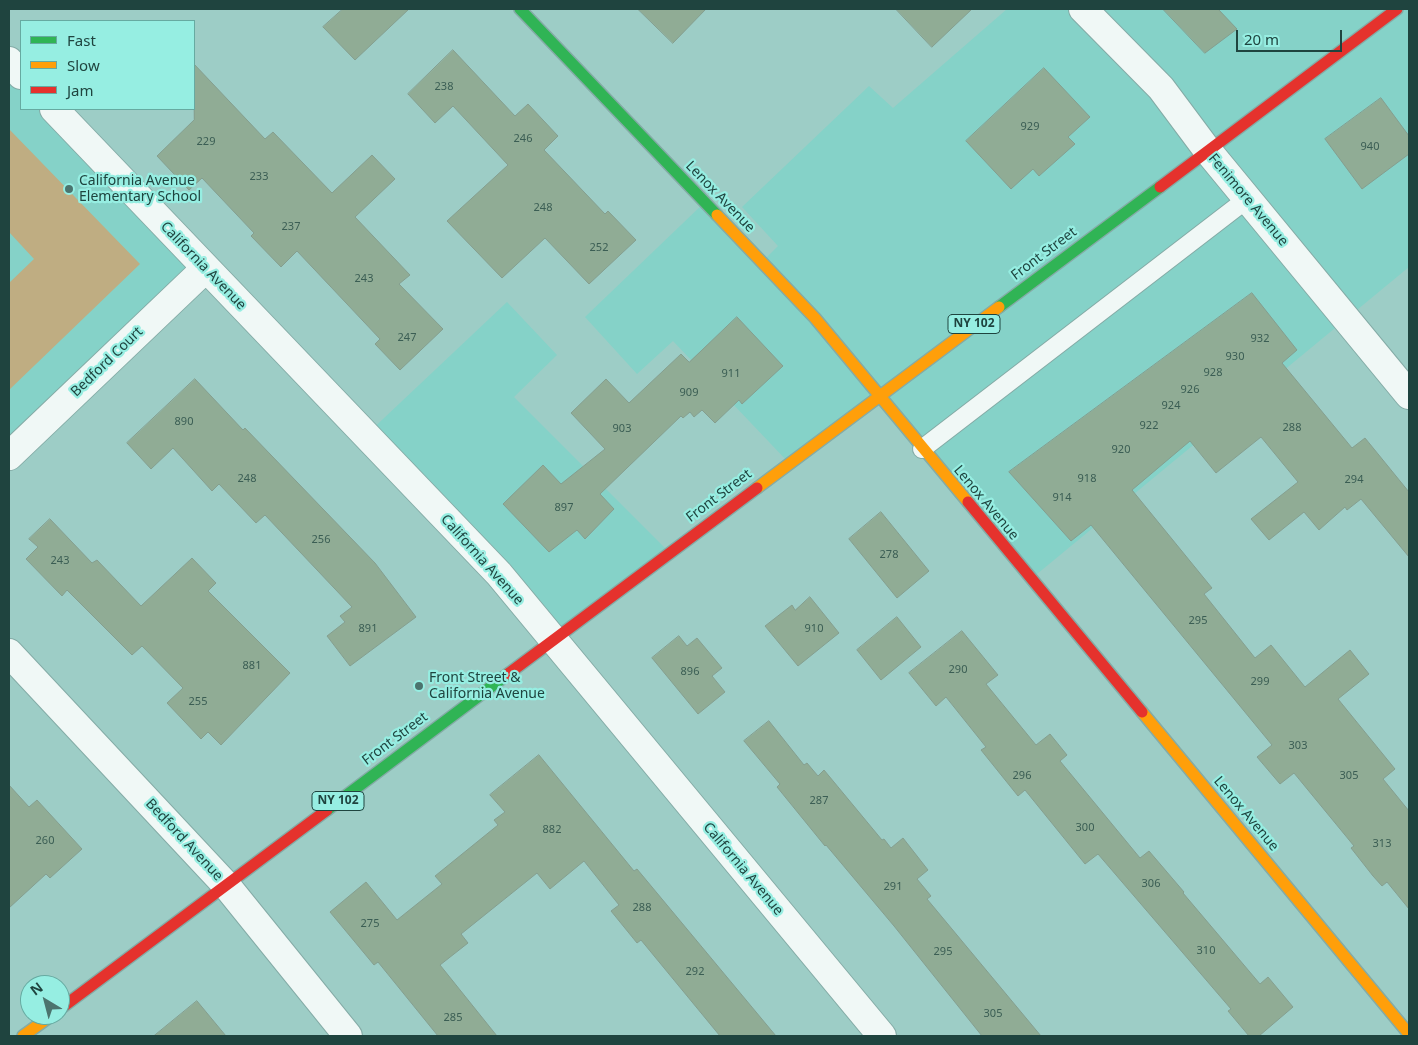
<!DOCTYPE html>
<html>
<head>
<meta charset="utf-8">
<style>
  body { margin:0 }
  #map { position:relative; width:1418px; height:1045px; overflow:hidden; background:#9dcdc6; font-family:"Noto Sans",sans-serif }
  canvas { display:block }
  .frame { position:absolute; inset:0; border:10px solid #1f443f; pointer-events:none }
  .legend { position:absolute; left:20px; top:20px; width:175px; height:90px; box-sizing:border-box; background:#96eee2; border:1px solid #66aaa1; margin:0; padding:6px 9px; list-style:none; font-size:15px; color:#1f443f }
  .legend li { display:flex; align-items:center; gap:10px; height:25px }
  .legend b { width:25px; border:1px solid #66aaa1 }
  .north { position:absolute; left:20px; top:975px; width:50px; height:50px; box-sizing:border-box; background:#96eee2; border:1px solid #66aaa1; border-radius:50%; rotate:323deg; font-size:14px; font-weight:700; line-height:20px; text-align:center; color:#1f443f }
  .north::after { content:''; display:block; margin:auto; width:18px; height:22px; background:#4b746e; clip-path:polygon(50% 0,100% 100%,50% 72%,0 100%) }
  .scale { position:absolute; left:1236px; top:30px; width:106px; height:22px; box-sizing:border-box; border:2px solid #1f443f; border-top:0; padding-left:6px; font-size:15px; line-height:18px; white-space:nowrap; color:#1f443f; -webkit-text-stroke:4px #96eee2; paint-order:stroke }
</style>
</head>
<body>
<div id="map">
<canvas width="1418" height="1045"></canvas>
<div class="frame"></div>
<ul class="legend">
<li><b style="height:6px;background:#30b455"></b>Fast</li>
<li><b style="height:6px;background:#ff9f0a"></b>Slow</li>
<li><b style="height:6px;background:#e5322d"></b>Jam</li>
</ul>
<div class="north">N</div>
<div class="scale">20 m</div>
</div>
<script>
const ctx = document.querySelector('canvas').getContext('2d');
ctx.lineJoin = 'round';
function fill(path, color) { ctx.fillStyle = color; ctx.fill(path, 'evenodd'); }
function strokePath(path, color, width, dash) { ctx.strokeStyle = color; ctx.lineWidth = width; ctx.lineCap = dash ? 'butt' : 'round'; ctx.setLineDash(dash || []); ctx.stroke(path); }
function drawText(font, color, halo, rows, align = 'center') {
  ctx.font = font + ' "Noto Sans",sans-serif'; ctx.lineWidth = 4.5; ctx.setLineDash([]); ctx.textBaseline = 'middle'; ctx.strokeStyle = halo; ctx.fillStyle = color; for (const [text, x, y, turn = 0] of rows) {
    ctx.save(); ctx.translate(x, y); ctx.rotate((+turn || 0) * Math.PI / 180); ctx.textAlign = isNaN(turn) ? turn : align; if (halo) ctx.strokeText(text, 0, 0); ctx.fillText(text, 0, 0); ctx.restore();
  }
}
fill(new Path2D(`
  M 1007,9 L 1409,9 L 1409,267 L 1031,579 L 878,396 L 789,463 L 673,341 L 637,374 L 585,317 L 705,202 L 762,262 L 778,246 L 742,207 L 869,86 L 893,108 Z
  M 9,61 L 21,75 L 21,109 L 54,109 L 205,269 L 9,456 Z
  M 507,302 L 557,355 L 514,397 L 669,552 L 551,640 L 365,436 Z`), '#85d2c8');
fill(new Path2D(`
  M 9,129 L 140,264 L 9,390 L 9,283 L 34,259 L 9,232 Z`), '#bfad82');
const building = new Path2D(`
  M 343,9 L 409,9 L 355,60 L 323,27 Z
  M 638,9 L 706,9 L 673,43 Z
  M 896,9 L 972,9 L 932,47 Z
  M 1163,9 L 1218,9 L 1237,29 L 1205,53 Z
  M 453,50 L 515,116 L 528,104 L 558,136 L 544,150 L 605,214 L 608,211 L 636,240 L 589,284 L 545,238 L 502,278 L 447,221 L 508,165 L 453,106 L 435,123 L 408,94 Z
  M 194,64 L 265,139 L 273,132 L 332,193 L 372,155 L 395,179 L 355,217 L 410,275 L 399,284 L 443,329 L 400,370 L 375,344 L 380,339 L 297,251 L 281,267 L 251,236 L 254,233 L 202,178 L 189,190 L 157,156 L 194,120 Z
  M 1044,68 L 1090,117 L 1068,137 L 1075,144 L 1039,176 L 1033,169 L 1011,189 L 966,141 Z
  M 1381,98 L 1409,136 L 1409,154 L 1362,189 L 1325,139 Z
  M 1252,293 L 1297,350 L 1282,363 L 1352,448 L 1365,438 L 1409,492 L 1409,557 L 1361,499 L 1347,510 L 1345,507 L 1319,530 L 1304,512 L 1269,540 L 1251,519 L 1298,482 L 1261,437 L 1216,473 L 1190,441 L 1132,490 L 1212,588 L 1204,594 L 1255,658 L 1271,645 L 1305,687 L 1350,650 L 1369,674 L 1338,699 L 1395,769 L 1383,779 L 1409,811 L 1409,909 L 1387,882 L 1382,886 L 1373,876 L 1351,848 L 1354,846 L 1294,773 L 1280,784 L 1257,757 L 1272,745 L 1091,525 L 1071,541 L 1009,472 Z
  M 737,317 L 783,366 L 742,404 L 739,400 L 715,423 L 702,410 L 694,417 L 690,412 L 683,418 L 681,416 L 600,494 L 614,509 L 585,539 L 577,530 L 549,552 L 503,504 L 543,465 L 561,484 L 605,449 L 571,413 L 606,379 L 629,403 L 681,354 L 689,362 Z
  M 195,379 L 243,430 L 245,428 L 375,563 L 416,617 L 350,666 L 327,636 L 345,622 L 340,616 L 352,607 L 265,515 L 256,523 L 219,484 L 212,491 L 173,448 L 151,469 L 127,443 Z
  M 881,512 L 929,571 L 897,598 L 849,539 Z
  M 50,519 L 92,563 L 97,560 L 141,606 L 192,558 L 216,583 L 208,591 L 290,673 L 221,745 L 208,732 L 201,739 L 167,703 L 183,688 L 142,646 L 132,655 L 67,590 L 62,596 L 26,559 L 38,547 L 29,539 Z
  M 810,597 L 839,633 L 798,666 L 765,626 L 792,605 L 795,610 Z
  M 897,617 L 921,647 L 881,680 L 857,650 Z
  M 962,631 L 998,675 L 986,684 L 1036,745 L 1050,734 L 1067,755 L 1060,761 L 1140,858 L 1149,851 L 1184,892 L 1183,893 L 1260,984 L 1268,977 L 1293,1007 L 1259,1036 L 1249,1036 L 1228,1011 L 1231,1009 L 1098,854 L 1085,864 L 1025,790 L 1018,796 L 981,750 L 986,747 L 946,697 L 936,706 L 909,673 Z
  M 679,636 L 687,646 L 697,638 L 722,668 L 712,676 L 725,692 L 698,714 L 652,658 Z
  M 769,721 L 804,765 L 807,763 L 818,776 L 824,770 L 882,840 L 884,839 L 891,848 L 903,838 L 928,870 L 917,879 L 931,896 L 927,899 L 1041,1036 L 982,1036 L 894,926 L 826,845 L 825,846 L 777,787 L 780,784 L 744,741 Z
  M 539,755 L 634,871 L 637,869 L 776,1036 L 720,1036 L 641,940 L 637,943 L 611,911 L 619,905 L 584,861 L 550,889 L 537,873 L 461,934 L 468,943 L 440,965 L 497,1036 L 438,1036 L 378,962 L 374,965 L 330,912 L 366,882 L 397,920 L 442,884 L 435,876 L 498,825 L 494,820 L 505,812 L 490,795 Z
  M 9,785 L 29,807 L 37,800 L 82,849 L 50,878 L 46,874 L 9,908 Z
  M 197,1001 L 226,1036 L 154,1036 Z`);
fill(building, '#90ac95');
strokePath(building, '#849e8f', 1);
const lane = new Path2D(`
  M 922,449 L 1247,199`);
const street = new Path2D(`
  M 1083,9 L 1161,88 L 1208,151 L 1409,395
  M 9,61 L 21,75
  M 54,109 L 499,574 L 882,1036
  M 9,456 L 205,269
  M 9,653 L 226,885 L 348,1036`);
const fast = new Path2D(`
  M 520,9 L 717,215
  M 999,307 L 1160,187
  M 327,810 L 508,674`);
const slow = new Path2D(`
  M 717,215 L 815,318 L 968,502
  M 757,488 L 999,307
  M 1142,712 L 1409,1034
  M 23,1036 L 52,1015`);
const jam = new Path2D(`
  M 1160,187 L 1397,9
  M 968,502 L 1142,712
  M 508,674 L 757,488
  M 60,1009 L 327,810`);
strokePath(lane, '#84aba6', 20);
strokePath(street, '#84aba6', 30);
strokePath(fast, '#84aba6', 14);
strokePath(slow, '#84aba6', 14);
strokePath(jam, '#84aba6', 14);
strokePath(lane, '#f0f8f6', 18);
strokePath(street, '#f0f8f6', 28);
strokePath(fast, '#30b455', 11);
strokePath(slow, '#ff9f0a', 11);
strokePath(jam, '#e5322d', 11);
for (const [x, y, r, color] of [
  [69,189,5,"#4b746e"],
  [419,686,5,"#4b746e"]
]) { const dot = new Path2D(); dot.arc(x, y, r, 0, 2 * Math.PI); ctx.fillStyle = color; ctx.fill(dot); strokePath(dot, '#96eee2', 2); }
drawText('11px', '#3b5e54', null, [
  ["238",444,87],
  ["929",1030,127],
  ["246",523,139],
  ["229",206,142],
  ["940",1370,147],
  ["233",259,177],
  ["248",543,208],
  ["237",291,227],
  ["252",599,248],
  ["243",364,279],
  ["247",407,338],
  ["932",1260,339],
  ["930",1235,357],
  ["928",1213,373],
  ["911",731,374],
  ["926",1190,390],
  ["909",689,393],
  ["924",1171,406],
  ["890",184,422],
  ["922",1149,426],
  ["288",1292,428],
  ["903",622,429],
  ["920",1121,450],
  ["248",247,479],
  ["918",1087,479],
  ["294",1354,480],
  ["914",1062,498],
  ["897",564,508],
  ["256",321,540],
  ["278",889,555],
  ["243",60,561],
  ["295",1198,621],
  ["891",368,629],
  ["910",814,629],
  ["881",252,666],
  ["290",958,670],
  ["896",690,672],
  ["299",1260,682],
  ["255",198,702],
  ["303",1298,746],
  ["296",1022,776],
  ["305",1349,776],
  ["287",819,801],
  ["300",1085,828],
  ["882",552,830],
  ["260",45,841],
  ["313",1382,844],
  ["306",1151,884],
  ["291",893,887],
  ["288",642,908],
  ["275",370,924],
  ["310",1206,951],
  ["295",943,952],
  ["292",695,972],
  ["305",993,1014],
  ["285",453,1018]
]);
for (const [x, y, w] of [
  [974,324,52],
  [338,801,52]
]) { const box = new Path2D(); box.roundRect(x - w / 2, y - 9.5, w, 19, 4); ctx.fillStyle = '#96eee2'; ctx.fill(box); strokePath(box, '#1f443f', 1); }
drawText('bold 12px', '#1f443f', null, [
  ["NY 102",974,324],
  ["NY 102",338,801]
]);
drawText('14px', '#1f443f', '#96eee2', [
  ["California Avenue",79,181],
  ["Elementary School",79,197],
  ["Front Street &",429,678],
  ["California Avenue",429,694]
], 'left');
drawText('14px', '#1f443f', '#96eee2', [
  ["Lenox Avenue",720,197,46],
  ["Fenimore Avenue",1248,200,50],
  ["Front Street",1044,254,-37],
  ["California Avenue",203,266,46],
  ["Bedford Court",107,362,-44],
  ["Front Street",719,496,-37],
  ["Lenox Avenue",986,503,50],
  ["California Avenue",482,560,48],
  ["Front Street",395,739,-37],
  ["Lenox Avenue",1246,814,50],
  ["Bedford Avenue",184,840,47],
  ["California Avenue",743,869,50]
]);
</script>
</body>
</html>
